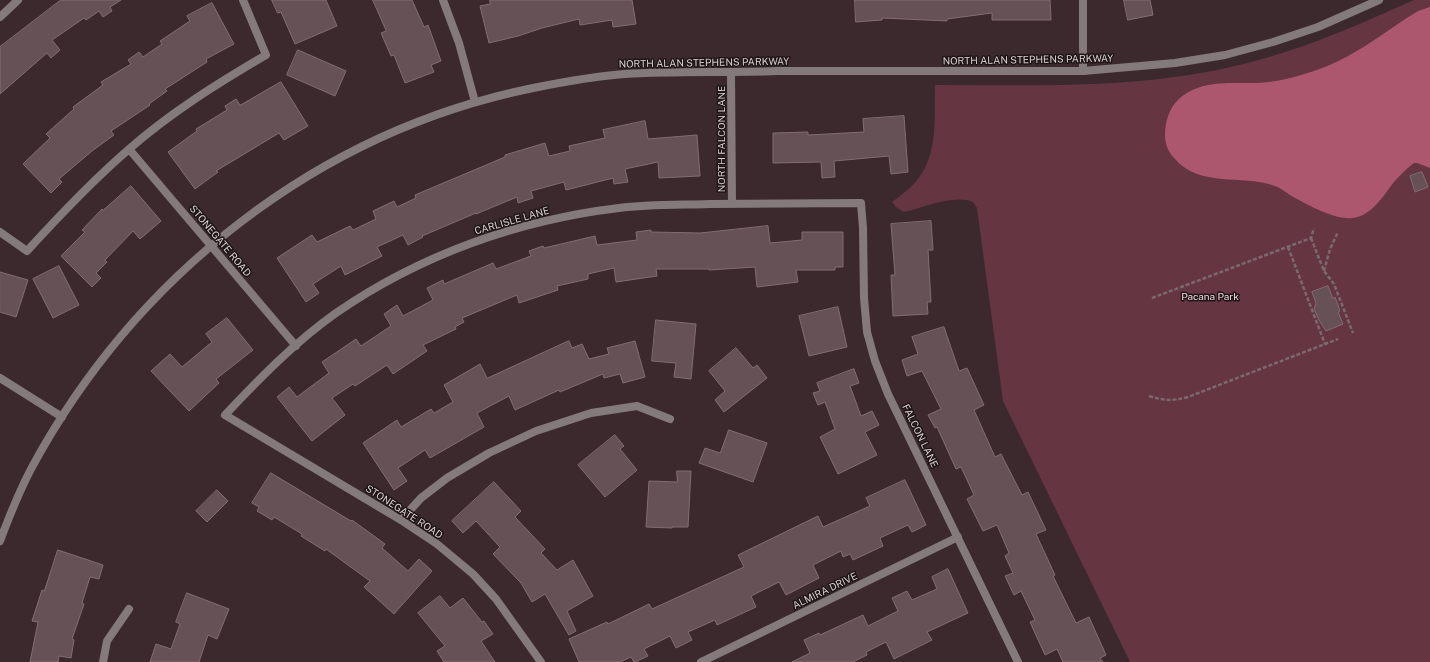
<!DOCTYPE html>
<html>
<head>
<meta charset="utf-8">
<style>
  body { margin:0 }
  canvas { display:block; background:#3b292d }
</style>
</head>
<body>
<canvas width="1430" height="662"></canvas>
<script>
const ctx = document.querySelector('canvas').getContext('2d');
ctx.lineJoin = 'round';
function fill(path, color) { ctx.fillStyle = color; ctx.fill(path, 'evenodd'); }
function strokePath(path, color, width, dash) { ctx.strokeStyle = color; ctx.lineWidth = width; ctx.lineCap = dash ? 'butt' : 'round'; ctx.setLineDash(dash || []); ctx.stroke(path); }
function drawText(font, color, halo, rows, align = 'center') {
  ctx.font = font + ' "Public Sans",sans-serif'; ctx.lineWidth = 3; ctx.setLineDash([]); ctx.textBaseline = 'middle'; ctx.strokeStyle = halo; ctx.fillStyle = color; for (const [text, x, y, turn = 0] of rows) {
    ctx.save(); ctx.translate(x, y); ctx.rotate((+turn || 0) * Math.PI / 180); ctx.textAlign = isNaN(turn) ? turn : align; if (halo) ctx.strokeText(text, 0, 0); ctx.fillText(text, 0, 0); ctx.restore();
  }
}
fill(new Path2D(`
  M 1414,0 L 1430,0 L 1430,662 L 1130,662 L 1003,401 L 977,208 L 973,202 C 953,194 924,208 904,212 L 896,207 L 892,202 C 901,195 910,189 917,180 C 939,154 934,116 935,85 C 1044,85 1155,90 1262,59 C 1314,45 1364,22 1414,0 Z`), '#653641');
fill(new Path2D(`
  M 1430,7 L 1430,168 L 1417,163 L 1414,163 C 1406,169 1400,175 1394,182 C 1383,196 1372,216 1352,218 C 1334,220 1306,204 1290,195 C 1285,192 1281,188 1275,186 C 1242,174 1200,188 1175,159 C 1168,152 1165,144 1165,135 C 1165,122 1169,108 1179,99 C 1205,76 1238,86 1269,82 C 1284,80 1299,76 1314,71 C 1352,59 1384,32 1418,11 Z`), '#ac576d');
const building = new Path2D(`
  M 61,0 L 121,0 L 110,7 L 112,11 L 103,17 L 99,11 L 86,20 L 84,18 L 52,40 L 60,50 L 51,58 L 47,53 L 0,94 L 0,47 Z
  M 272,0 L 326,0 L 337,26 L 295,44 L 281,12 L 278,13 Z
  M 373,0 L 412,0 L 424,27 L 428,25 L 441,61 L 431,65 L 434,72 L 405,83 L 394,55 L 391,56 L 381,33 L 386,31 Z
  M 490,0 L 632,0 L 636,24 L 613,27 L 612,20 L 580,25 L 579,19 L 542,28 L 518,36 L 489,43 L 480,6 L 490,4 Z
  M 855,0 L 1050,0 L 1051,20 L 992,20 L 992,13 L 947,19 L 947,21 L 882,18 L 882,20 L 856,22 Z
  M 1124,0 L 1150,0 L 1153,15 L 1128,20 Z
  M 212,3 L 234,44 L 206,59 L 207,62 L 165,89 L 167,91 L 149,104 L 150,105 L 111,131 L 114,135 L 92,151 L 59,179 L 62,182 L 51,193 L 23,164 L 50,138 L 46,134 L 74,109 L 73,107 L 103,85 L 101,82 L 131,64 L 128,60 L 139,52 L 143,57 L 162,44 L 160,41 L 190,21 L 187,16 Z
  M 298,50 L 346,71 L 335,96 L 287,75 Z
  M 281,82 L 308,126 L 284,140 L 279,133 L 216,171 L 218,172 L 195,189 L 168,152 L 197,131 L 196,129 L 227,110 L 225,106 L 236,99 L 240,105 Z
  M 904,116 L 908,172 L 891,174 L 889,156 L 834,161 L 835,177 L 822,178 L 821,162 L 773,163 L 773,133 L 808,132 L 808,135 L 864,132 L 863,119 Z
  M 645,121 L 648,139 L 697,135 L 700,176 L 659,178 L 658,162 L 625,169 L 628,182 L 614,184 L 613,178 L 566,190 L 564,182 L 531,191 L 533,198 L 518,203 L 517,197 L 476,214 L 476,213 L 422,236 L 423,237 L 408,245 L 403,235 L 377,247 L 382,256 L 345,275 L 341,266 L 313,284 L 319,293 L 306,302 L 277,258 L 312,235 L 317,242 L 350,226 L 353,230 L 376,219 L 373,211 L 394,201 L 397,207 L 416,198 L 415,195 L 505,157 L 505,155 L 545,143 L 549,156 L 570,151 L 569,146 L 605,138 L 603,130 Z
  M 1422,172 L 1428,187 L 1415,192 L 1410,176 Z
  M 131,186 L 161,221 L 140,239 L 133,231 L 105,260 L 107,262 L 96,273 L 101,278 L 92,287 L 61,256 L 85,232 L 82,230 L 102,209 L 103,210 Z
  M 931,221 L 933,250 L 928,250 L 931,302 L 927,302 L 928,314 L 893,316 L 891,275 L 895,275 L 891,224 Z
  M 768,226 L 770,243 L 802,240 L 802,232 L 843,232 L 843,267 L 835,267 L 835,270 L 796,270 L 798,282 L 757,287 L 755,267 L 709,270 L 709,269 L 656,269 L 657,276 L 616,282 L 614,268 L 588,274 L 588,279 L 557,286 L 558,290 L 519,303 L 517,295 L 462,318 L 464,322 L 455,327 L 456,329 L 423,345 L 427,351 L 393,374 L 387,365 L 355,386 L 353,384 L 332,398 L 345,415 L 312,441 L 277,397 L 289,387 L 297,397 L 329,373 L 322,362 L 356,339 L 361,346 L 391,326 L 384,314 L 397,305 L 403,316 L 433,300 L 427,288 L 443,280 L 444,284 L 493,263 L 496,269 L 531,256 L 529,251 L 543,246 L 544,248 L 595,236 L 597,245 L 637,240 L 636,232 L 651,230 L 651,232 L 700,233 Z
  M 59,266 L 79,305 L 53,318 L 33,279 Z
  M 0,272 L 28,280 L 16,317 L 0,312 Z
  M 1328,286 L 1333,299 L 1335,297 L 1340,311 L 1338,312 L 1343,324 L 1326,331 L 1319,320 L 1314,309 L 1316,303 L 1312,292 Z
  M 838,307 L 847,347 L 809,356 L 799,316 Z
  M 227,318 L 253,350 L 216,379 L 219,383 L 189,411 L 151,371 L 170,354 L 182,367 L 212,342 L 206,334 Z
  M 656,320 L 696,324 L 691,379 L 674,377 L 676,363 L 652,361 Z
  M 944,327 L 959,371 L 967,368 L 984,405 L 974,410 L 995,457 L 1001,454 L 1022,495 L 1028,492 L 1046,530 L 1036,534 L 1055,575 L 1053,576 L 1076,623 L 1089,617 L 1106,655 L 1100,658 L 1103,662 L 1063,662 L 1057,649 L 1045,655 L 1030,622 L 1035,620 L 1021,591 L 1014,595 L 1005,576 L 1013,573 L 1005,556 L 1009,553 L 997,525 L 983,531 L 967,499 L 974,495 L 961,467 L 956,469 L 937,427 L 935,428 L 928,415 L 941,409 L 922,371 L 907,376 L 902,360 L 918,354 L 912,337 Z
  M 569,341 L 572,348 L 582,344 L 589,359 L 609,354 L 607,348 L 635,341 L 645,377 L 623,383 L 620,374 L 604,378 L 603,374 L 560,392 L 559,390 L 515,410 L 509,396 L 477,413 L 484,427 L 430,458 L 425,450 L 398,468 L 407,481 L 394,490 L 363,443 L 397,420 L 401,427 L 431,409 L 434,413 L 453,402 L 444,385 L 480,364 L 487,378 Z
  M 736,348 L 753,368 L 757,365 L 767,378 L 724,412 L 715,400 L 725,391 L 709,371 Z
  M 854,369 L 859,383 L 850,386 L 861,416 L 872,411 L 879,425 L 865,432 L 877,455 L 838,474 L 820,437 L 835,429 L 825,402 L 818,405 L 813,393 L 820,391 L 817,383 Z
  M 729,430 L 767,443 L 753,482 L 699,463 L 705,448 L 720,453 Z
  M 615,435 L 624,446 L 620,449 L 637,470 L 605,497 L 578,465 Z
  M 677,471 L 691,471 L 688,527 L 672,527 L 672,528 L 646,527 L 649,481 L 677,482 Z
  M 271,473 L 351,521 L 352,520 L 385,544 L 382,548 L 408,571 L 419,559 L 432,571 L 394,614 L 364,587 L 370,581 L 326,549 L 325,551 L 301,536 L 302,534 L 274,517 L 272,520 L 257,511 L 259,507 L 252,503 Z
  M 905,480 L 926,525 L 912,532 L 908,525 L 880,538 L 883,546 L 853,560 L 850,554 L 843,557 L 841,551 L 813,565 L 819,578 L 786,595 L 779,582 L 751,596 L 756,607 L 717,625 L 715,620 L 688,632 L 692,640 L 676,648 L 670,636 L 644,649 L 648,656 L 635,662 L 634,662 L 631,657 L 620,662 L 579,662 L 569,639 L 607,622 L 608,624 L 649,604 L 652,609 L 744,567 L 738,555 L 818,516 L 823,527 L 870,506 L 866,498 Z
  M 494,482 L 521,511 L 515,517 L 545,549 L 541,553 L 557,570 L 573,560 L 593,596 L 567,611 L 576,631 L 569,635 L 545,594 L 532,602 L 521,583 L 493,554 L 500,547 L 476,521 L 463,533 L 452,521 Z
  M 217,490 L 228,501 L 207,522 L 196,511 Z
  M 58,550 L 103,565 L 99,579 L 90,577 L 82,603 L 84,604 L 72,639 L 74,640 L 71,658 L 59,656 L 58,662 L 30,662 L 38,622 L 32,621 L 42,590 L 44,591 Z
  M 948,569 L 968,613 L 927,632 L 932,640 L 894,659 L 886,642 L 866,652 L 867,655 L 853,662 L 792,662 L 810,653 L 804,640 L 819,633 L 820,635 L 863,615 L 868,626 L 898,611 L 892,598 L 907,591 L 912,600 L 937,589 L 932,577 Z
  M 187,593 L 229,609 L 217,639 L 208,635 L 199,662 L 150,662 L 156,644 L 171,649 L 180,624 L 176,622 Z
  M 440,596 L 450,608 L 463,598 L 482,622 L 484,621 L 493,634 L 481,641 L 495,662 L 444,662 L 437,651 L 445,646 L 418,613 Z`);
fill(building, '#665256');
strokePath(building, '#826d71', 1);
strokePath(new Path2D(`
  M 1311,238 L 1324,271 L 1334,284 L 1353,333
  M 1288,247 L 1325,344
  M 1324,271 L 1330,249 L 1338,232
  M 1152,298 L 1311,238 L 1314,228
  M 1149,396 C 1165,401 1172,401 1188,397 L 1338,339`), '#7a6a6e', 2.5, [4, 2]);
strokePath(new Path2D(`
  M 443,0 L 459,43 L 475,102
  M 1083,0 L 1083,71
  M 0,17 L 18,0
  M 731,73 L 732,204
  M 129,149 L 296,346
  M 0,232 L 27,251 C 59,216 92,181 128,150 C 170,113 218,83 266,55 L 243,0
  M 0,378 L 62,417
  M 401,520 L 421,498 L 447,478 L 489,453 L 536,431 L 591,413 L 637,406 L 670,419
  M 103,662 L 107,641 L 129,609
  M 541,662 L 496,599 L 473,574 L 437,544 L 401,520 L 225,415 C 259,379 295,342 336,313 C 420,255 518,220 619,208 C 649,204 680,205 710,204 C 760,204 810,203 861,203 L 863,228 L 864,298 L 867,332 L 875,361 L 888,394 L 1018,662
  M 701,662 L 958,537`), '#847a7c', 8);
strokePath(new Path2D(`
  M 0,541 C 9,517 19,492 31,469 C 135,276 317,132 533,88 C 563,82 595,76 625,74 C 676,71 726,73 777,71 L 1083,71 L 1175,63 L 1225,55 L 1273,42 L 1318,27 L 1379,0`), '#847a7c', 8);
drawText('10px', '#ddd1d3', '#1d1516', [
  ["NORTH ALAN STEPHENS PARKWAY",1028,60,-1],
  ["NORTH ALAN STEPHENS PARKWAY",704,63,-1],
  ["NORTH FALCON LANE",722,139,-90],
  ["CARLISLE LANE",512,221,-16],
  ["STONEGATE ROAD",220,241,50],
  ["FALCON LANE",920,436,64],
  ["STONEGATE ROAD",404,512,33],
  ["ALMIRA DRIVE",825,591,-26]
]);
drawText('10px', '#f3d9de', '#1d1516', [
  ["Pacana Park",1210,297]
]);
</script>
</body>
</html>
